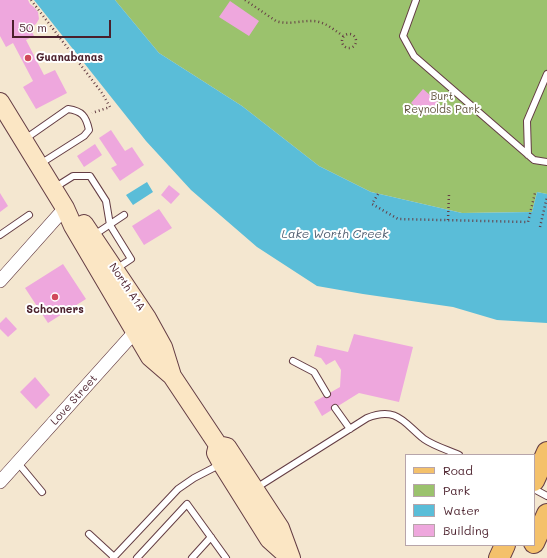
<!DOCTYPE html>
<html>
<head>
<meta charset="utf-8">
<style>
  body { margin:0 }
  #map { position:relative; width:547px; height:558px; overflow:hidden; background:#f4e7d0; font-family:Mali,sans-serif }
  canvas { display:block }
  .legend { position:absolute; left:405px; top:454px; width:130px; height:92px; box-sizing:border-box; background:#fff; border:1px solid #b7a5aa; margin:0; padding:5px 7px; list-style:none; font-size:12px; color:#4a1f2b }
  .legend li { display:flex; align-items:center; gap:8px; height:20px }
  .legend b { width:20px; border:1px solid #b7a5aa }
  .scale { position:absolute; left:12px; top:20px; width:99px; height:18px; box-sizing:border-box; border:2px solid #4a1f2b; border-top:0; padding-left:5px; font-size:12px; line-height:14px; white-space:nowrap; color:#4a1f2b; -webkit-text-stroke:3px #fff; paint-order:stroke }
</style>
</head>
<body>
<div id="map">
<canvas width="547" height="558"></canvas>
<ul class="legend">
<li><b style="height:5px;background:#f4c16b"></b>Road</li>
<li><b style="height:11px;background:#9bc26d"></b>Park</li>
<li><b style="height:11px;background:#5abdd8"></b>Water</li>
<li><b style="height:11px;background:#eea7dd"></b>Building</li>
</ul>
<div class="scale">50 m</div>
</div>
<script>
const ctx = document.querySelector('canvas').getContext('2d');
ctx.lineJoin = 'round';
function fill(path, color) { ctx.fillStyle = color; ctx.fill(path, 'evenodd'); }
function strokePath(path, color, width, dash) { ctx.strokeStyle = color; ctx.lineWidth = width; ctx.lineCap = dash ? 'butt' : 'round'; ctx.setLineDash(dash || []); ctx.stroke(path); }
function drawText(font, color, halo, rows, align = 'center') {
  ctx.font = font + ' Mali,sans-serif'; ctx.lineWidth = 4; ctx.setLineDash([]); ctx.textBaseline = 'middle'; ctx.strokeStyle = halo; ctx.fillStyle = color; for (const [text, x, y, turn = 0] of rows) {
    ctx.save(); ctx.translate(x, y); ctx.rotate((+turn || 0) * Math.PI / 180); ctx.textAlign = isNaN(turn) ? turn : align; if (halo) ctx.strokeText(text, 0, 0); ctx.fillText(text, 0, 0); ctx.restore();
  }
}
fill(new Path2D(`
  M 115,0 L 547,0 L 547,194 L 537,192 L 532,212 L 462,213 L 371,192 L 319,166 L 242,106 L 159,53 Z`), '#9bc26d');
fill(new Path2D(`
  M 34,0 L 115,0 L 159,53 L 242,106 L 319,166 L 371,192 L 462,213 L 532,212 L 537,192 L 547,194 L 547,323 L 497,320 L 453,307 L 363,294 L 317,286 L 257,247 L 191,190 L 146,141 Z
  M 147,182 L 153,192 L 133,205 L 126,195 Z`), '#5abdd8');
fill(new Path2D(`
  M 0,0 L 28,0 L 30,4 L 34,7 L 38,12 L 39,19 L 36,24 L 30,28 L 34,36 L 26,40 L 44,75 L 55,70 L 67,93 L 36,109 L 23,87 L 33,81 L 13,43 L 6,47 L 0,36 Z
  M 230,1 L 259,21 L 249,36 L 219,17 Z
  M 423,89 L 438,102 L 426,116 L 411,103 Z
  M 111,130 L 125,151 L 132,147 L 144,165 L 120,181 L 111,168 L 117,165 L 99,138 Z
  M 95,144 L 102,155 L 84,167 L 77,156 Z
  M 169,185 L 180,194 L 171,204 L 161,195 Z
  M 0,193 L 8,206 L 0,212 Z
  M 159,209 L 172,228 L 144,245 L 132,226 Z
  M 63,264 L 86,299 L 48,323 L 25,288 Z
  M 6,317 L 17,329 L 8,337 L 0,329 L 0,323 Z
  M 354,334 L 413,347 L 399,402 L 359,393 L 322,416 L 314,402 L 340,387 L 341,370 L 335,360 L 326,365 L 321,358 L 314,356 L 317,345 L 348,352 Z
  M 35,377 L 50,395 L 36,409 L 20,392 Z`), '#eea7dd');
const lane = new Path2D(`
  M 416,0 L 403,36 L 414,56 L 534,160 L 547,162
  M 25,139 L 68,109 C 82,111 86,116 89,130 L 84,136 L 40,164
  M 528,155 L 527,121 L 547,74
  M 54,188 L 73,176 L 90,176 L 106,201 L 110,225 L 131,259 L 116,269
  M 0,235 L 29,215
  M 94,235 L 124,215
  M 293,361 L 314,372 L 327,394
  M 335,408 L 350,429
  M 18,463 L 42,492
  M 256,488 L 367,418 C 397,406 404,423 424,439 C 434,446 448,450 459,455
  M 534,489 L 547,496
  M 89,534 L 114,557
  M 113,558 L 178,489 L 194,478 L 221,464
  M 137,558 L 187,504 L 226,558
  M 192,558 L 211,537`);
const street = new Path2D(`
  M 0,281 L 65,208
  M 0,482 L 141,325`);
const secondary = new Path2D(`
  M 0,102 L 65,208 L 73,226 L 150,357 L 172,376 L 218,445 L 227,447 L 280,528 L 291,558
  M 84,224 L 147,318 L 163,347 L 172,376
  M 218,445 L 216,453 L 222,464 L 269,539 L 290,558`);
const primary = new Path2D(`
  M 534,481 L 547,452
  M 534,543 L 547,514
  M 499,558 L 505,545`);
strokePath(lane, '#643d44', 8);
strokePath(street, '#643d44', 14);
strokePath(secondary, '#643d44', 20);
strokePath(primary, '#643d44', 22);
strokePath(new Path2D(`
  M 31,0 L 102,93 L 110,107 L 92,113
  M 245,0 L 276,21 C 287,25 299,21 310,21 C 323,20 333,29 343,36
  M342 41a7 7 0 1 1 14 0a7 7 0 1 1-14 0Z
  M 378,194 L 372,204 L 398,219 L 528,222 L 535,193
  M 448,220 L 449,194
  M 540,227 L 547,197`), '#643d44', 2.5, [1, 3]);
strokePath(lane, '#fff', 6);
strokePath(street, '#fff', 13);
strokePath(secondary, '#fbe6c4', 18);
strokePath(primary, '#f4c16b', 20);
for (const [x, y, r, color] of [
  [28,58,4,"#d1495b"],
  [55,297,4,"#d1495b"]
]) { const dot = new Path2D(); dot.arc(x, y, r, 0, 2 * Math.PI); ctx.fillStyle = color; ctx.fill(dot); strokePath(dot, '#fff', 1.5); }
drawText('bold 11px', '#4a1f2b', '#fff', [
  ["Guanabanas",36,58],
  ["Schooners",55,310,"center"]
], 'left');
drawText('11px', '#665842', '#fff', [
  ["Burt",442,97],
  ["Reynolds Park",442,110]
]);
drawText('11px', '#4a1f2b', '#fff', [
  ["North A1A",127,287,56],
  ["Love Street",74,400,-48]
]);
drawText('italic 12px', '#505e70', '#fff', [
  ["Lake Worth Creek",335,234]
]);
</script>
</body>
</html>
